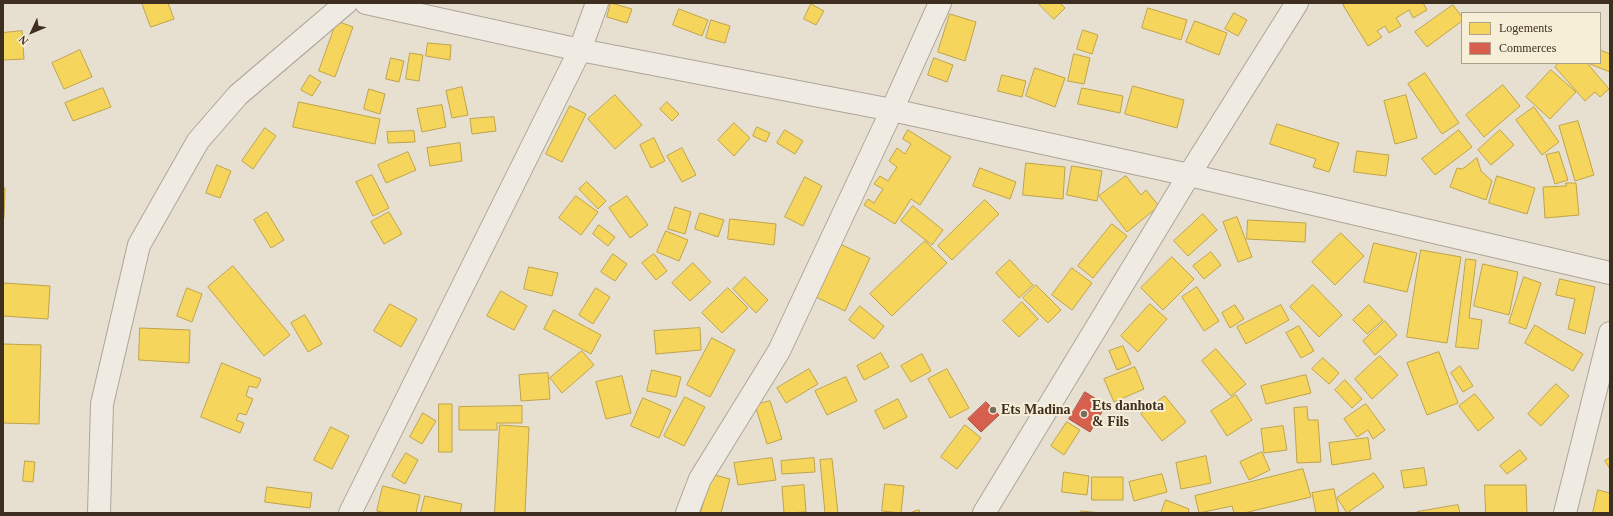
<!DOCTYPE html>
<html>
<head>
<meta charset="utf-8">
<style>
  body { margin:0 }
  #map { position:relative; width:1613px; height:516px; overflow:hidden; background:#e7e0d1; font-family:"Times New Roman",serif }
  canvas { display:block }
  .frame { position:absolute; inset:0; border:4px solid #3d2e20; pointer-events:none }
  .legend { position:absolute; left:1461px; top:12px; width:140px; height:52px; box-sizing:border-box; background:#f7eed8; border:1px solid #ada18e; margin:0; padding:5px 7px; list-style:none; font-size:12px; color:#3d2e20 }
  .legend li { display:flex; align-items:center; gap:8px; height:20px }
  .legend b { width:20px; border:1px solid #ada18e }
  .north { position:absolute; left:12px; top:12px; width:40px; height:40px; -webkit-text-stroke:3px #f7eed8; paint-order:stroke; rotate:226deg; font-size:11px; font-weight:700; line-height:16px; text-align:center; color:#3d2e20 }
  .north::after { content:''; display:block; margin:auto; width:14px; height:18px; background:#3d2e20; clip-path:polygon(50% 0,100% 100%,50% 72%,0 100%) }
</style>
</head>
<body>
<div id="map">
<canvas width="1613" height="516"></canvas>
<div class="frame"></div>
<ul class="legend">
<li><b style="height:11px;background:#f6d55c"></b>Logements</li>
<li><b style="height:11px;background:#d6604d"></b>Commerces</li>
</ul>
<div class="north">N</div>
</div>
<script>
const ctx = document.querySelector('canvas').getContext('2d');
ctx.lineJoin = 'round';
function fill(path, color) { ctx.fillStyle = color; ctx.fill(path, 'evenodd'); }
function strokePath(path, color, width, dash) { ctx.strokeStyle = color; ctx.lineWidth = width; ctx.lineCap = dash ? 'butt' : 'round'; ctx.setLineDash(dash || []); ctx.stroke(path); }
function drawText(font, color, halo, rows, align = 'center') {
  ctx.font = font + ' "Times New Roman",serif'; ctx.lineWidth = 4; ctx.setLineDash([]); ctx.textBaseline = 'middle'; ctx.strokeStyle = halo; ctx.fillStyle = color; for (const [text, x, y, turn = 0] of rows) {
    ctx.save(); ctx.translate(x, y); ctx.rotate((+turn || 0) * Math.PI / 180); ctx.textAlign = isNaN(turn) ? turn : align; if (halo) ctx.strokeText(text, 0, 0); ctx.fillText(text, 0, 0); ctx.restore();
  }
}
const homes = new Path2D(`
  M 142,3 L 168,3 L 174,19 L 151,27 Z
  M 611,3 L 632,9 L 627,23 L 607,17 Z
  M 1038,3 L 1060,3 L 1065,8 L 1054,19 Z
  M 1346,3 L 1423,3 L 1427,10 L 1413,18 L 1409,10 L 1396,18 L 1401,26 L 1389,33 L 1385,26 L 1377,31 L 1382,37 L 1368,46 L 1343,5 Z
  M 811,4 L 824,11 L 816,25 L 804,19 Z
  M 1453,5 L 1462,17 L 1462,21 L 1427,47 L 1415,32 Z
  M 1148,8 L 1187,20 L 1181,40 L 1142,28 Z
  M 679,9 L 708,20 L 702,36 L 673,25 Z
  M 1234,13 L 1247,20 L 1238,36 L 1225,29 Z
  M 950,14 L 976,22 L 965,61 L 938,52 Z
  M 711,20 L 730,26 L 725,43 L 706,38 Z
  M 337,21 L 353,27 L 335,77 L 319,71 Z
  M 1195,21 L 1227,33 L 1219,55 L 1186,42 Z
  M 1083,30 L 1098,35 L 1092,54 L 1077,49 Z
  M 22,31 L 24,59 L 3,60 L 3,33 Z
  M 428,43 L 451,45 L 450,60 L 426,56 Z
  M 80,50 L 92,77 L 64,89 L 52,63 Z
  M 1600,50 L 1610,54 L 1610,72 L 1590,64 L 1590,63 L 1600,63 Z
  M 410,53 L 423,55 L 419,81 L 406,79 Z
  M 1074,54 L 1090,58 L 1084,84 L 1068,81 Z
  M 391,58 L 404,61 L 399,82 L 386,79 Z
  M 934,58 L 953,65 L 947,82 L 928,75 Z
  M 1559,63 L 1587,63 L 1609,89 L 1600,97 L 1595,92 L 1585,101 L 1555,67 Z
  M 1035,68 L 1065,78 L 1055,107 L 1026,96 Z
  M 1551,70 L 1576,92 L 1550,119 L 1526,97 Z
  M 1425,73 L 1459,123 L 1442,134 L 1408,84 Z
  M 310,75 L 321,82 L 312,96 L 301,90 Z
  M 1002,75 L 1026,81 L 1022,97 L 998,91 Z
  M 1503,85 L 1520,106 L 1484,137 L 1466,115 Z
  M 1133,86 L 1184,100 L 1177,128 L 1125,114 Z
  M 462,87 L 468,115 L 452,118 L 446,91 Z
  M 103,88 L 111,107 L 73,121 L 65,103 Z
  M 1082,88 L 1123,96 L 1120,113 L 1078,104 Z
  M 369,89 L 385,94 L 380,114 L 364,109 Z
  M 615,95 L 642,125 L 615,149 L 588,119 Z
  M 1406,95 L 1417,138 L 1395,144 L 1384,101 Z
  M 299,102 L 380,119 L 375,144 L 293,127 Z
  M 667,102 L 679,114 L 672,121 L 660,109 Z
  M 442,105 L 446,127 L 422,132 L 417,109 Z
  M 570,106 L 586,114 L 562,162 L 546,154 Z
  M 1534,107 L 1559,142 L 1542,155 L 1516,120 Z
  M 494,117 L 496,131 L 472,134 L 470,119 Z
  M 1578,121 L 1594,175 L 1575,181 L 1559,126 Z
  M 734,123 L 750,138 L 734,156 L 718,140 Z
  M 1277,124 L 1339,143 L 1329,172 L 1313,167 L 1316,159 L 1270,144 Z
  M 757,127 L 770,133 L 766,142 L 753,136 Z
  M 265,128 L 276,136 L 253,169 L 242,161 Z
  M 785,130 L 803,141 L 795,154 L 777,143 Z
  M 908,130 L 951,157 L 920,205 L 911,199 L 895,224 L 864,205 L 868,199 L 874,203 L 883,189 L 874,184 L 880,176 L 888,181 L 897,167 L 889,161 L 897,148 L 905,154 L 911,144 L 903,139 Z
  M 1459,130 L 1472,147 L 1435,175 L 1422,159 Z
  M 1500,130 L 1514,145 L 1491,165 L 1478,150 Z
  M 414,131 L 415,142 L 388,143 L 387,132 Z
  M 654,138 L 665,161 L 651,168 L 640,145 Z
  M 460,143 L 462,161 L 430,166 L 427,148 Z
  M 682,148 L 696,175 L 682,182 L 667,156 Z
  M 1357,151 L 1389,155 L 1386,176 L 1354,172 Z
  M 408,152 L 416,170 L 386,183 L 378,165 Z
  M 1559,152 L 1568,180 L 1555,184 L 1546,155 Z
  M 1477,158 L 1481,171 L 1492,181 L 1486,200 L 1450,187 L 1457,168 L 1462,169 Z
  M 1026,163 L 1065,167 L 1063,199 L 1023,195 Z
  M 217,165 L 231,171 L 220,198 L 206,193 Z
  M 1072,166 L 1102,171 L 1097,201 L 1067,195 Z
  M 980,168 L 1016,182 L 1010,199 L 973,186 Z
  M 372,175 L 389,208 L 373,216 L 356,182 Z
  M 1126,176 L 1141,195 L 1146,190 L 1159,206 L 1127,232 L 1099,196 Z
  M 1497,176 L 1535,188 L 1527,214 L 1489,203 Z
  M 805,177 L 822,186 L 803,226 L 785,217 Z
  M 587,182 L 606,201 L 598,209 L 579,189 Z
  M 1566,183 L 1576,183 L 1579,215 L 1545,218 L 1543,187 L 1566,186 Z
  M 3,188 L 5,188 L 4,218 L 3,218 Z
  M 576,196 L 598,212 L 581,235 L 559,218 Z
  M 627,196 L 648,225 L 630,238 L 609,208 Z
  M 985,200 L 999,214 L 952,260 L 938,246 Z
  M 913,206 L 943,230 L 932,245 L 901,221 Z
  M 675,207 L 691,212 L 685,234 L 668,229 Z
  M 267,212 L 284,240 L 271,248 L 254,220 Z
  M 389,212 L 402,234 L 384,244 L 371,222 Z
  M 700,213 L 724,220 L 718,237 L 695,229 Z
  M 1203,214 L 1217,230 L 1188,256 L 1174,241 Z
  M 1237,217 L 1252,257 L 1238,262 L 1223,222 Z
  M 730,219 L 776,224 L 774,245 L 728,239 Z
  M 1248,220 L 1306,223 L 1305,242 L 1247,239 Z
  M 1112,224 L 1127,236 L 1093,278 L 1078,266 Z
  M 599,225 L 615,237 L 608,246 L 593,234 Z
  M 666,231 L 688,240 L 679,261 L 657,252 Z
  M 1341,233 L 1364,256 L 1335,285 L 1312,262 Z
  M 925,241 L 947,263 L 892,316 L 870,294 Z
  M 1374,243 L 1417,253 L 1407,292 L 1364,282 Z
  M 840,244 L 870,258 L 845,311 L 816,297 Z
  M 1421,250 L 1461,257 L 1447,343 L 1407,337 Z
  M 1211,252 L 1221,265 L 1204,279 L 1193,266 Z
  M 613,254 L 627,264 L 615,281 L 601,272 Z
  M 654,254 L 667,271 L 656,280 L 642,263 Z
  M 1172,257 L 1194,279 L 1163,310 L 1141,288 Z
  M 1466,259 L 1476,260 L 1469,318 L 1482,320 L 1478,349 L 1456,347 Z
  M 1010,260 L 1033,285 L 1019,298 L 996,273 Z
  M 693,263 L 711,282 L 690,301 L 672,283 Z
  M 1483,264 L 1518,272 L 1509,315 L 1474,306 Z
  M 233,266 L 290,335 L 264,356 L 208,287 Z
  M 529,267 L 558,273 L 552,296 L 524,289 Z
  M 1072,268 L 1092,283 L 1072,310 L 1052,295 Z
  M 745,277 L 768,300 L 756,313 L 733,289 Z
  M 1524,277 L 1541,283 L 1526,329 L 1509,323 Z
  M 1560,279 L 1595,287 L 1585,334 L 1568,329 L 1575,299 L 1556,295 Z
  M 4,283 L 50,286 L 48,319 L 3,316 Z
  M 1036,285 L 1061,310 L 1048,323 L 1023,298 Z
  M 1313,285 L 1342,315 L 1319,337 L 1290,307 Z
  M 1197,287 L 1219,321 L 1204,331 L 1182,297 Z
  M 187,288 L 202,294 L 192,322 L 177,316 Z
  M 596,288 L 610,297 L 593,324 L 579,315 Z
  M 728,288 L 748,308 L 722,333 L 702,313 Z
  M 501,291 L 527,306 L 514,330 L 487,316 Z
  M 1022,302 L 1038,319 L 1019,337 L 1003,321 Z
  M 390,304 L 417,319 L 401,347 L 374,331 Z
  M 1150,304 L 1167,319 L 1138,352 L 1121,336 Z
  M 1235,305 L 1244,319 L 1230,328 L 1222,313 Z
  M 1281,305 L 1289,320 L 1246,344 L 1237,327 Z
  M 1369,305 L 1383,320 L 1367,334 L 1353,320 Z
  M 860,306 L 884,326 L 874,339 L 849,320 Z
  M 554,310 L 601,335 L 591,354 L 544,329 Z
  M 305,315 L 322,344 L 308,352 L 291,323 Z
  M 1385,321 L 1397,335 L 1375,355 L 1363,341 Z
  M 1535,325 L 1583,354 L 1573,371 L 1525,343 Z
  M 1299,326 L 1314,351 L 1301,358 L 1286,333 Z
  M 140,328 L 190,330 L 189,363 L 139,360 Z
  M 700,328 L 701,350 L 656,354 L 654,331 Z
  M 712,338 L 735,350 L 710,397 L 687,385 Z
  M 3,344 L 41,345 L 39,424 L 3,423 Z
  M 1123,346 L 1131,364 L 1117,370 L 1109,351 Z
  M 1216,349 L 1246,384 L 1231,396 L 1202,361 Z
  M 582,351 L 594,365 L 562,393 L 550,378 Z
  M 1439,352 L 1458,403 L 1427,415 L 1407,363 Z
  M 881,353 L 889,367 L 864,380 L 857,366 Z
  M 922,354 L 931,371 L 911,382 L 901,366 Z
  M 1380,356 L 1398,375 L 1372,399 L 1355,379 Z
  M 1323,358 L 1339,373 L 1329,384 L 1312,369 Z
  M 222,363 L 261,379 L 257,388 L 249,386 L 246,396 L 253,399 L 246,415 L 239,413 L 236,420 L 244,423 L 240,433 L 201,417 Z
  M 1460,366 L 1473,386 L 1463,392 L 1451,373 Z
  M 1135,367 L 1144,389 L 1114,402 L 1104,379 Z
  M 809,369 L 818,384 L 786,403 L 777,388 Z
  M 947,369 L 969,408 L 950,418 L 928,379 Z
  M 652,370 L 681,377 L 676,397 L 647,391 Z
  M 548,373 L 550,399 L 521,401 L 519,375 Z
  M 1306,375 L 1311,393 L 1266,404 L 1261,386 Z
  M 622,376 L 631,413 L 606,419 L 596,382 Z
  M 846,377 L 857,401 L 827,415 L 815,391 Z
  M 1345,380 L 1362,399 L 1352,408 L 1335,390 Z
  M 1556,384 L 1569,396 L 1541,426 L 1528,414 Z
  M 1475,394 L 1494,418 L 1478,431 L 1459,406 Z
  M 1236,395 L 1252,420 L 1227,436 L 1211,411 Z
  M 1165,396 L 1186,422 L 1162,441 L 1141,414 Z
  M 685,397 L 705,407 L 684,446 L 664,436 Z
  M 643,398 L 671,410 L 659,438 L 631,426 Z
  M 898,399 L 907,417 L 884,429 L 875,411 Z
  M 770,401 L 782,439 L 767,444 L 755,405 Z
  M 439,404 L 452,404 L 452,452 L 439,452 Z
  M 1366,404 L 1385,430 L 1373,439 L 1368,430 L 1357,437 L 1344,419 Z
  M 522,406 L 522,423 L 497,423 L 497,430 L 459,430 L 459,407 Z
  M 1307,407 L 1308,420 L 1318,420 L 1321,462 L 1297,463 L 1294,408 Z
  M 423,413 L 436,421 L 422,444 L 410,437 Z
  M 1067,422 L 1080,430 L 1064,455 L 1051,446 Z
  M 500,425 L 529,427 L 525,513 L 495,513 Z
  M 965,425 L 981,438 L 957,469 L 941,457 Z
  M 1283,426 L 1287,450 L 1264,453 L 1261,429 Z
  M 331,427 L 349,436 L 332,469 L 314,460 Z
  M 1368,438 L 1371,459 L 1332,465 L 1329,443 Z
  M 1520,450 L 1527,459 L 1507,474 L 1500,466 Z
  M 1262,452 L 1270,470 L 1249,480 L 1240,462 Z
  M 406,453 L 418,460 L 405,484 L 392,476 Z
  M 1206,456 L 1211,483 L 1181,489 L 1176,463 Z
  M 772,458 L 776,480 L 738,485 L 734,463 Z
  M 814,458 L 815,472 L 782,474 L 781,461 Z
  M 1610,458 L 1610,469 L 1605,461 Z
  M 832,459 L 838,513 L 825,513 L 820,460 Z
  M 25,461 L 35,462 L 33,482 L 23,481 Z
  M 1424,468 L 1427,485 L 1404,488 L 1401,471 Z
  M 1303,469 L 1311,497 L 1244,513 L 1234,513 L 1232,506 L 1199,513 L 1195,496 Z
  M 1064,472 L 1089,476 L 1087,495 L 1062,492 Z
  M 1374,473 L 1384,487 L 1347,513 L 1337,498 Z
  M 711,474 L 730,479 L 721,513 L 701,513 Z
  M 1162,474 L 1167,492 L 1134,501 L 1129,482 Z
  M 1092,477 L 1123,477 L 1123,500 L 1092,500 Z
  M 885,484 L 904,486 L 901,513 L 882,511 Z
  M 804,485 L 806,512 L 784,513 L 782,487 Z
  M 1485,485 L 1526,485 L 1527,513 L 1486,513 Z
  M 383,486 L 420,495 L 416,513 L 386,513 L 377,511 Z
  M 267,487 L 312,493 L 310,508 L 265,502 Z
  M 1334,489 L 1339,513 L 1316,513 L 1312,493 Z
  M 1598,490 L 1610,493 L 1610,513 L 1593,513 Z
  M 425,496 L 462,504 L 460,513 L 421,513 Z
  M 1166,500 L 1189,509 L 1188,513 L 1161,513 Z
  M 1458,505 L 1460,513 L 1417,513 L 1417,512 Z
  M 919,510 L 920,513 L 910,513 Z
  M 1081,511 L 1102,513 L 1080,513 Z`);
fill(homes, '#f6d55c');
strokePath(homes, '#bea34a', 1);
const shops = new Path2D(`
  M 1085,392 L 1106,405 L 1090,432 L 1069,419 Z
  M 986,402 L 999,415 L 981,432 L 968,419 Z`);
fill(shops, '#d6604d');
strokePath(shops, '#a85140', 1);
const minor = new Path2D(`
  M 366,3 L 580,50 L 892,110 L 1189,175 L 1610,273
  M 99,513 L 102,404 L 139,245 L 198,141 L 238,95 L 346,3
  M 350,513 L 580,50 L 597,3
  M 687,513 L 700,479 L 779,351 L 892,110 L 940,3
  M 984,513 L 1189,175 L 1297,3
  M 1565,513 L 1610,333`);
strokePath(minor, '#ada599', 24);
strokePath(minor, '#efebe3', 22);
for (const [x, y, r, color] of [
  [993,410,4,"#786c5e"],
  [1084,414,4,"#786c5e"]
]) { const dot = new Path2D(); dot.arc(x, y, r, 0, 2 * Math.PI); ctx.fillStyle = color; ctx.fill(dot); strokePath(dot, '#f7eed8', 1.5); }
drawText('bold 14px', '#3d2e20', '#f7eed8', [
  ["Ets danhota",1092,406],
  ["& Fils",1092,422],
  ["Ets Madina",1001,410]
], 'left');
</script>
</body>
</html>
